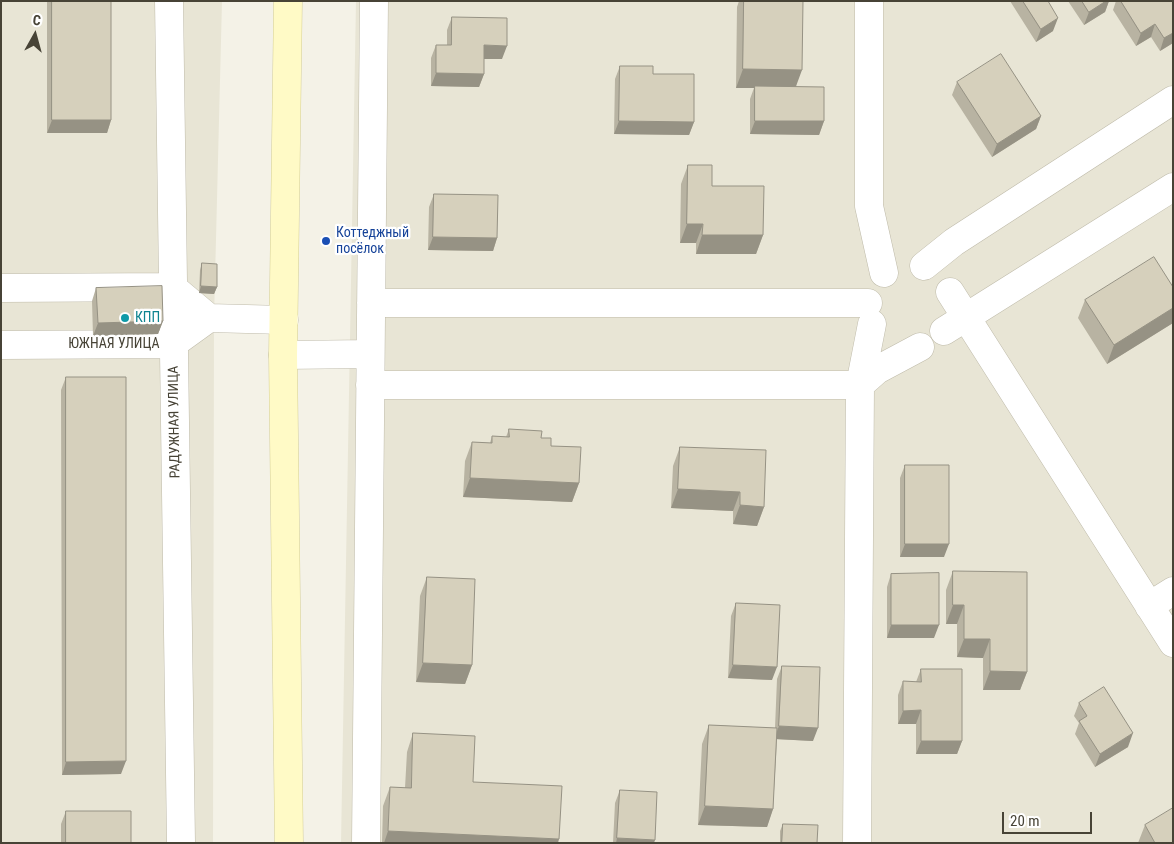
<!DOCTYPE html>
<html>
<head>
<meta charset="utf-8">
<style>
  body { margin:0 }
  #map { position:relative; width:1174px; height:844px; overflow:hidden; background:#f4f2e7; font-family:"Roboto Condensed",sans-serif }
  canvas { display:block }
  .frame { position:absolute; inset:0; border:2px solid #474336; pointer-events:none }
  .north { position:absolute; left:10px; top:10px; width:50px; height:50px; -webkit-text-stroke:4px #fff; paint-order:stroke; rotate:7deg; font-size:14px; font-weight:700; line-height:20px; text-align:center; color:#474336 }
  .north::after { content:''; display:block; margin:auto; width:18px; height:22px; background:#474336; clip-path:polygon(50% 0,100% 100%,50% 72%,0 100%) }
  .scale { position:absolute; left:1002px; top:812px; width:90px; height:22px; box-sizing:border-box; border:2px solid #474336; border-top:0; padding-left:6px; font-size:15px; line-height:18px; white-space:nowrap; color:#474336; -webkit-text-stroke:4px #fff; paint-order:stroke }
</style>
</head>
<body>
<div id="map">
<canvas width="1174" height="844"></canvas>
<div class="frame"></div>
<div class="north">С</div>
<div class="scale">20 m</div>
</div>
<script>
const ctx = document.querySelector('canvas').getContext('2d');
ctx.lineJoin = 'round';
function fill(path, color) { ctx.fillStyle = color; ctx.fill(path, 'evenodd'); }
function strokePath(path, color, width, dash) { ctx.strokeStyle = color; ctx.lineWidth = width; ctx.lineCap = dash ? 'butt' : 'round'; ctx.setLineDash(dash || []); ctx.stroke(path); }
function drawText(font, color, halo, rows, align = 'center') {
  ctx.font = font + ' "Roboto Condensed",sans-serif'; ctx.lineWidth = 4.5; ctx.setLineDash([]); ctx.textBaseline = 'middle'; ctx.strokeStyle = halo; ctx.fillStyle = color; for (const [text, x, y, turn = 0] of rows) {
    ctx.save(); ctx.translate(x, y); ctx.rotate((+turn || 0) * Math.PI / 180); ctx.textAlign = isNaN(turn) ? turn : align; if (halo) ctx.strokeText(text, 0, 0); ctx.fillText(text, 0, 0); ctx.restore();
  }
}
fill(new Path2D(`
  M 1,1 L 222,1 L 214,318 L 213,843 L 1,843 Z
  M 356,1 L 1173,1 L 1173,843 L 341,843 Z`), '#e8e5d5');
const minor = new Path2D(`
  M 169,1 L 181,843
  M 869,1 L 869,206 L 884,273
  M 924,266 L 954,242 L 1173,100
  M 1,288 L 172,287 L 209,318
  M 950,292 L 1173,643
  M 371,303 L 868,303
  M 209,318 L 284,320
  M 944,331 L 1173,187
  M 1,345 L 173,344 L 209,318
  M 283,355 L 370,354
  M 370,385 L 860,385 L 877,370 L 920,347
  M 1149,606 L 1173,591
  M 366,843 L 374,1
  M 857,843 L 860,385 L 872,324`);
const secondary = new Path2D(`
  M 288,1 L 283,355 L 289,843`);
strokePath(minor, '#bfbbaa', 29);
strokePath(secondary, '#d4ce97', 29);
strokePath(minor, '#fff', 28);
strokePath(secondary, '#fffac6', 28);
fill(new Path2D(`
  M 47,1 L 111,1 L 111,120 L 107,133 L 47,133 Z
  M 739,1 L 803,1 L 796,87 L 824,121 L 819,135 L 750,134 L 750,99 L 754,88 L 736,88 L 737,7 Z
  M 1010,1 L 1048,1 L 1053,31 L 1036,42 Z
  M 1068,1 L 1109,1 L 1105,12 L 1084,25 Z
  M 1116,1 L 1173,1 L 1173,43 L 1160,51 L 1151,37 L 1136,46 L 1113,10 Z
  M 452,17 L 502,59 L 484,59 L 484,74 L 479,87 L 431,86 L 431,58 L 436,45 L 447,45 L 447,30 Z
  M 620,66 L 653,74 L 694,122 L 689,135 L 614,134 L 615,79 Z
  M 957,82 L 1041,116 L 1036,129 L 992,157 L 952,95 Z
  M 688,165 L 712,186 L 763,235 L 756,254 L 696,254 L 696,243 L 680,243 L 681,184 Z
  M 434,194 L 497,238 L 493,251 L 428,250 L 429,207 Z
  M 202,263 L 217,287 L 214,294 L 199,293 L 200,270 Z
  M 1173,287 L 1173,323 L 1107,364 L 1078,318 L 1085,300 Z
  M 96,288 L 163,321 L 158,334 L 93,336 L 92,301 Z
  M 66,377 L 121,774 L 62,775 L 61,390 Z
  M 509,429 L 541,438 L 551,446 L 579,483 L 572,502 L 463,497 L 465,461 L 472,442 L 490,443 L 492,436 L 506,437 Z
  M 680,447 L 764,507 L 757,526 L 733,524 L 733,511 L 671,508 L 673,466 Z
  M 905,465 L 944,557 L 900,557 L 900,478 Z
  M 953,571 L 1027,672 L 1020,690 L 983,690 L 983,658 L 957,657 L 957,624 L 946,624 L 946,590 Z
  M 891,574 L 934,638 L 887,638 L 887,587 Z
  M 427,577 L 472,665 L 465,684 L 416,682 L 420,596 Z
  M 736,603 L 772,680 L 728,678 L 731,616 Z
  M 782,666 L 813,741 L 777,739 L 773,809 L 767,827 L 698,825 L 702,744 L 709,725 L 775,728 L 777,679 Z
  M 921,669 L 962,741 L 957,754 L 916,754 L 916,724 L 898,724 L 898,695 L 903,681 L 916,682 Z
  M 1079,703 L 1128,747 L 1095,767 L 1075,734 L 1079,723 L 1074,716 Z
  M 413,733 L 473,782 L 558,843 L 382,843 L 383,806 L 390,787 L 405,788 L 407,752 Z
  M 620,790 L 654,843 L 613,843 L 615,803 Z
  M 66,811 L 131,843 L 61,843 L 61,824 Z
  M 783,824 L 817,843 L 780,843 L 780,831 Z
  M 1145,825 L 1173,843 L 1138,843 Z`), '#b8b3a2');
fill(new Path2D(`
  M 1106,1 L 1109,1 L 1105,12 L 1084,25 L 1089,12 Z
  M 1058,18 L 1053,31 L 1036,42 L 1041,29 Z
  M 1155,24 L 1151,37 L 1136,46 L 1141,33 Z
  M 1173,33 L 1173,43 L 1160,51 L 1164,38 Z
  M 484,45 L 507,46 L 502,59 L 479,59 Z
  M 743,69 L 802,70 L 795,89 L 755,86 L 754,88 L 736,88 Z
  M 436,73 L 484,74 L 479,87 L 431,86 Z
  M 1041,116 L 1036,129 L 992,157 L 997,144 Z
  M 52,120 L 111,120 L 107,133 L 47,133 Z
  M 619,121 L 694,122 L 689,135 L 614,134 Z
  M 755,121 L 824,121 L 819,135 L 750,134 Z
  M 687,224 L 703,224 L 696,243 L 680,243 Z
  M 702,235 L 763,235 L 756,254 L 696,254 Z
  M 433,237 L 497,238 L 493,251 L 428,250 Z
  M 201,286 L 217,287 L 214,294 L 199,293 Z
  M 1173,308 L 1173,323 L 1107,364 L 1114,345 Z
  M 163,321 L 158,334 L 93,336 L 98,323 Z
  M 470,478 L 579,483 L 572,502 L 463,497 Z
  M 678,489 L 740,492 L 733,511 L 671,508 Z
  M 740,505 L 764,507 L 757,526 L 733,524 Z
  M 905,544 L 949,544 L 944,557 L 900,557 Z
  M 953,605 L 964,605 L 957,624 L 946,624 Z
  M 891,625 L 939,625 L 934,638 L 887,638 Z
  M 964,639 L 990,639 L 983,658 L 957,657 Z
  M 423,663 L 472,665 L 465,684 L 416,682 Z
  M 733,665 L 777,667 L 772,680 L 728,678 Z
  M 990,671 L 1027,672 L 1020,690 L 983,690 Z
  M 921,710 L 916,724 L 898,724 L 903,711 Z
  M 779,726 L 818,728 L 813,741 L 774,739 Z
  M 1133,733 L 1128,747 L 1095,767 L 1100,754 Z
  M 921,741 L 962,741 L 957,754 L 916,754 Z
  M 126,761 L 121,774 L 62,775 L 66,762 Z
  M 705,806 L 773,809 L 767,827 L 698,825 Z
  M 388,831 L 559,839 L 558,843 L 384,843 Z
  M 617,838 L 655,840 L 654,843 L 616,843 Z`), '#969284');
const building = new Path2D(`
  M 52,1 L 111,1 L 111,120 L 52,120 Z
  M 744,1 L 803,1 L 802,70 L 743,69 Z
  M 1023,1 L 1048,1 L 1058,18 L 1041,29 Z
  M 1082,1 L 1106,1 L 1089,12 Z
  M 1121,1 L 1173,1 L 1173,33 L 1164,38 L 1155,24 L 1141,33 Z
  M 452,17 L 507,18 L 507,46 L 484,45 L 484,74 L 436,73 L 436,45 L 451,45 Z
  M 1001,54 L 1041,116 L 997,144 L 957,82 Z
  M 620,66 L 653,66 L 653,74 L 694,74 L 694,122 L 619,121 Z
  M 755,86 L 824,87 L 824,121 L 755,121 Z
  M 688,165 L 712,165 L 712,186 L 764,186 L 763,235 L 702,235 L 703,224 L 687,224 Z
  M 434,194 L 498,195 L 497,238 L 433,237 Z
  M 1154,257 L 1173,287 L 1173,308 L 1114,345 L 1085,300 Z
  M 202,263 L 217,264 L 217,287 L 201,286 Z
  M 162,286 L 163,321 L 98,323 L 96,288 Z
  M 66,377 L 126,377 L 126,761 L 66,762 Z
  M 509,429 L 542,431 L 541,438 L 551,438 L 551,446 L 581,447 L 579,483 L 470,478 L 472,442 L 492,443 L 492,436 L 509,437 Z
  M 680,447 L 766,450 L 764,507 L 740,505 L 740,492 L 678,489 Z
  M 905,465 L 949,465 L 949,544 L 905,544 Z
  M 953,571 L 1027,572 L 1027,672 L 990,671 L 990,639 L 964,639 L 964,605 L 953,605 Z
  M 939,573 L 939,625 L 891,625 L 891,574 Z
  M 427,577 L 475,579 L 472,665 L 423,663 Z
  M 736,603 L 780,605 L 777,667 L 733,665 Z
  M 782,666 L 820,667 L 818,728 L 779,726 Z
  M 921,669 L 962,669 L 962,741 L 921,741 L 921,710 L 903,711 L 903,681 L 921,682 Z
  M 1104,687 L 1133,733 L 1100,754 L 1079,721 L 1087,716 L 1079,703 Z
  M 709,725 L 777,728 L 773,809 L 705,806 Z
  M 413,733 L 475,736 L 473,782 L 562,786 L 559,839 L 388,831 L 390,787 L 411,788 Z
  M 620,790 L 657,792 L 655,840 L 617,838 Z
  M 1173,808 L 1173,843 L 1155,843 L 1145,825 Z
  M 66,811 L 131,811 L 131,843 L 66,843 Z
  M 783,824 L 818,825 L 817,843 L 782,843 Z`);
fill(building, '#d6d0bc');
strokePath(building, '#969284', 1);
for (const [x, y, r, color] of [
  [326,241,5,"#1a4fb4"],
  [125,318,5,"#0f9aa8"]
]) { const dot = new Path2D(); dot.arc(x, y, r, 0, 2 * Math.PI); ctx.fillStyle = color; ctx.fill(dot); strokePath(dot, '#fff', 2); }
drawText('14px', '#164399', '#fff', [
  ["Коттеджный",336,233],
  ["посёлок",336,249]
], 'left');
drawText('14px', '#0d838f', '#fff', [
  ["КПП",135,318]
], 'left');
drawText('14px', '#474336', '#fff', [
  ["ЮЖНАЯ УЛИЦА",114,344],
  ["РАДУЖНАЯ УЛИЦА",175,422,-91]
]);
</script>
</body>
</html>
